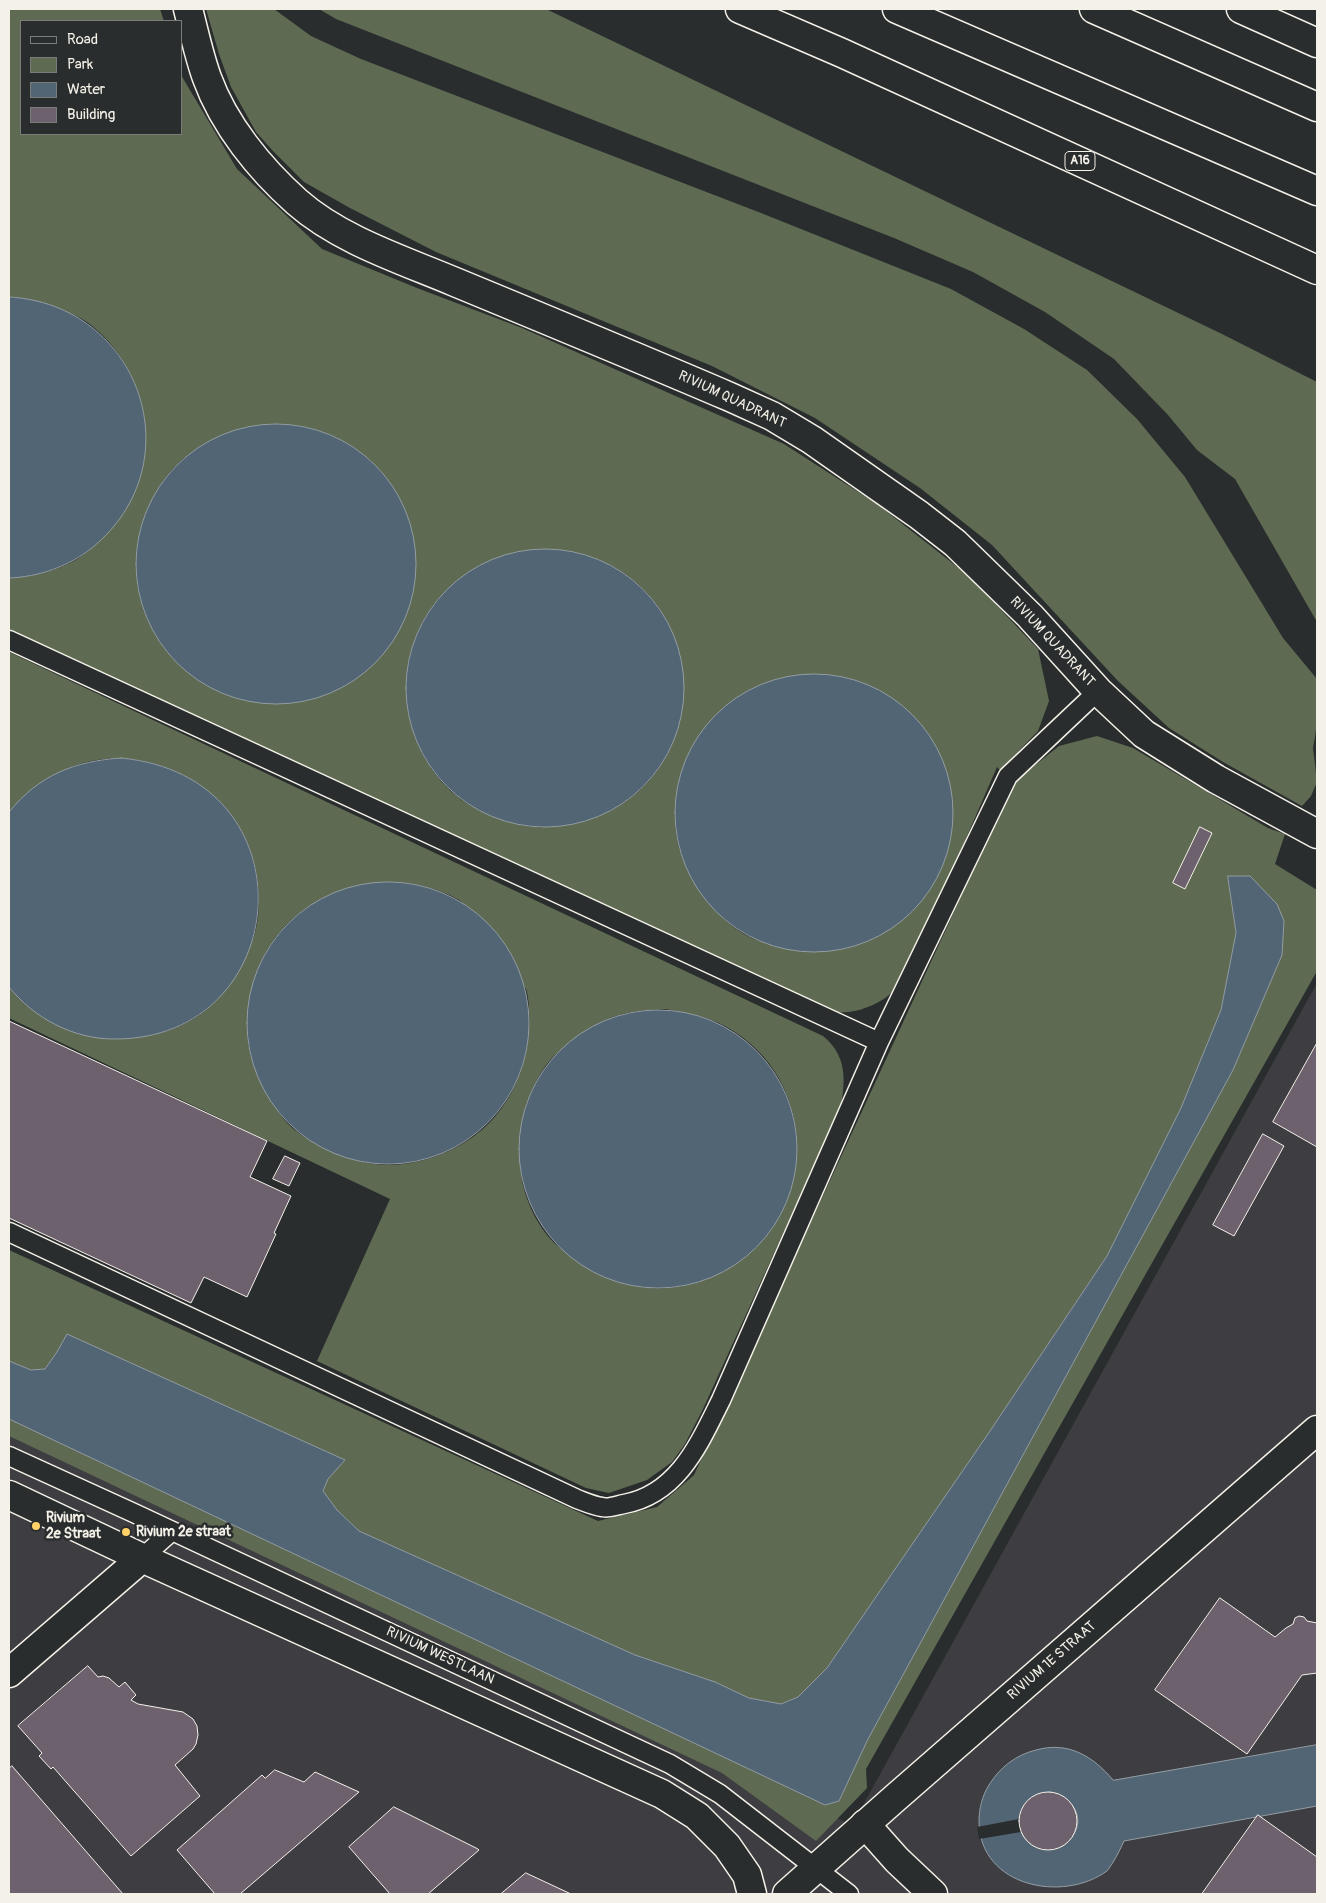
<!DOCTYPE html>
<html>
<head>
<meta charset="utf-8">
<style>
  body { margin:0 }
  #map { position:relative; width:1326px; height:1903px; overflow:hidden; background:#2a2d2e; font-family:Pangolin,sans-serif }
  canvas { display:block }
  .frame { position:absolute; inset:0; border:10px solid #f4f1e8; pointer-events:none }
  .legend { position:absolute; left:20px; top:20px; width:162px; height:115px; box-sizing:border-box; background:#2a2d2e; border:1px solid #7b7b78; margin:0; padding:6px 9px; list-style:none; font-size:15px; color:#f4f1e8 }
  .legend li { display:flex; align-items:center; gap:10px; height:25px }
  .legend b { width:25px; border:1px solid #7b7b78 }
</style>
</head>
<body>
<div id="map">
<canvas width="1326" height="1903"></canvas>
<div class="frame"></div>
<ul class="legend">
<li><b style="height:6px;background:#2a2d2e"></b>Road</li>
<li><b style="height:14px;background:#5e6b52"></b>Park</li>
<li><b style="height:14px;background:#526575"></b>Water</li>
<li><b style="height:14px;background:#6e616e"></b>Building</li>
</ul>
</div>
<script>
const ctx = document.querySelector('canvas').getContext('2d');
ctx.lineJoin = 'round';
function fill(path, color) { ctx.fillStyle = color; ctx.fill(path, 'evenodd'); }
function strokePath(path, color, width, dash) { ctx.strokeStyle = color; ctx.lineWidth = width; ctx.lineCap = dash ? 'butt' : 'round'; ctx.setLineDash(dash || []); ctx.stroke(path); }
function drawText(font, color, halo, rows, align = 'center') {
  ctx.font = font + ' Pangolin,sans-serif'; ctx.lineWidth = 5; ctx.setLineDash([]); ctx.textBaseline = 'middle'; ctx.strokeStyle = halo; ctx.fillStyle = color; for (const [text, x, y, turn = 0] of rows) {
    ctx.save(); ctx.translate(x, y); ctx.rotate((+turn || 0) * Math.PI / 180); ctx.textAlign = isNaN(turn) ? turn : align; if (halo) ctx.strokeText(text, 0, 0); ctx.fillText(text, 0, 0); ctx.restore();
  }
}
fill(new Path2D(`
  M 1317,983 L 1317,1894 L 9,1894 L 9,1433 L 852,1825 Z`), '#3e3d41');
fill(new Path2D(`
  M 9,9 L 160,9 L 164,21 L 21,21 L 21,134 L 181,134 L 181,75 L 237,169 L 322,249 L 417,288 L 522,328 L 784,444 L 877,504 L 969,576 L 1038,649 L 1049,701 L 1038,731 L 1000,770 L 997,767 L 914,958 C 908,967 904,978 898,986 C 885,1003 856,1015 834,1012 C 829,1012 824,1009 819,1008 L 9,629 L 9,578 C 34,577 67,569 87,552 C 92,547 97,540 102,535 C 110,527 120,519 125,509 C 157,456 150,390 110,343 C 100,332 88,321 74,315 C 65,311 55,308 45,305 C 33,301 22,297 9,297 ZM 273,424 C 291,425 308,426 325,433 C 426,471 445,601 365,671 C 341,692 308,704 276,703 C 175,703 107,600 148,508 C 158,487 171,466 191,453 C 197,449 204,446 211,443 C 235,431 245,426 273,424 ZM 538,549 C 728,550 732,818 546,827 C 527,828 509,823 491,815 C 479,810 467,805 457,796 C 398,748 389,658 438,599 C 446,590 460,584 470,577 C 497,559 505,553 538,549 ZM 838,677 L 860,682 L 882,692 L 937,876 C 929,889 922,902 910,913 C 905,918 898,922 892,926 C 860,947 841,953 802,950 C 757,946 730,932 703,895 C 676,857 671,829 678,784 Z
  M 206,9 L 274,9 L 311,36 L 361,59 L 761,213 L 951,289 L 1024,329 L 1087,370 L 1137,419 L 1185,477 L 1283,638 L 1317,679 L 1317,724 L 1313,748 L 1317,782 L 1311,796 L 1302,806 L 1223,762 L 1169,728 L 1118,681 L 992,545 L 920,488 L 815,418 L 712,366 L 436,252 L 350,208 L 304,182 L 273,151 L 256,132 L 231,87 L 219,54 Z
  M 319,9 L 546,9 L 1222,334 L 1317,382 L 1317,622 L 1235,479 L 1197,450 L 1168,415 L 1114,359 L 1045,312 L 973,272 L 894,238 L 336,19 Z
  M 9,652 L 823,1036 C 846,1055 846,1078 841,1106 L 703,1409 L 685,1444 L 672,1462 L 647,1480 L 609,1493 L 586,1488 L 317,1361 L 390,1199 L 9,1018 L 9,987 C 34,1017 67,1034 106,1037 C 145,1041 190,1030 217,999 C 224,991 229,979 234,970 C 240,961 247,951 252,941 C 258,928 259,910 259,896 C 257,827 210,775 143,761 C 93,750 41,773 9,812 ZM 391,882 C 414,883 438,888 459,900 C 464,904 523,981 526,989 C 528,995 529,1004 529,1011 C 532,1061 511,1113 467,1141 C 425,1167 377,1174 332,1151 C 322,1145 310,1141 300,1134 C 281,1121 272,1102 262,1081 C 258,1073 253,1065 251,1057 C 246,1039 247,1022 249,1004 C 260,928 317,885 391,882 ZM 666,1009 C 686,1013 706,1016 725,1026 C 823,1079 820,1222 722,1272 C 700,1284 674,1290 650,1288 C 622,1286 608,1278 585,1263 C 577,1258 567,1253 559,1247 C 539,1231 524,1199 521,1174 C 520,1164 522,1153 522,1143 C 523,1132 522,1119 525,1108 C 531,1090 541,1068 555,1055 C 564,1048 575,1042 584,1035 C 591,1030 598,1023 606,1020 C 624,1011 646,1010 666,1009 Z
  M 1097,736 L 1133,748 L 1268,828 L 1285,834 L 1275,864 L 1317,890 L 1317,971 L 866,1769 L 867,1788 L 816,1841 L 722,1773 L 9,1436 L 9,1419 L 825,1805 L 839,1801 L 868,1739 L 1233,1070 L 1282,955 L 1284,921 L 1228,877 L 1236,933 L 1221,1010 L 1181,1108 L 1107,1256 L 988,1434 L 827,1668 L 798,1697 L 781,1704 L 749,1698 L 715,1682 L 635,1655 L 359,1531 L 337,1510 L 323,1491 L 328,1479 L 345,1460 L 67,1334 L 57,1352 L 45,1369 L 31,1370 L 9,1361 L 9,1250 L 598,1521 L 657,1507 L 694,1475 L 1014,782 L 1059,746 Z`), '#5e6b52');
const water = new Path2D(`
  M 9,297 C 140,304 195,463 93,547 C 70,566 39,577 9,578 Z
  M136 564a140 140 0 1 1 280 0a140 140 0 1 1-280 0Z
  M406 688a139 139 0 1 1 278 0a139 139 0 1 1-278 0Z
  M675 813a139 139 0 1 1 278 0a139 139 0 1 1-278 0Z
  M 121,758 C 315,776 295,1040 114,1039 C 73,1039 34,1018 9,987 L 9,812 C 39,775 75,761 121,758 Z
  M 1228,876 L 1250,876 L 1277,904 L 1284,921 L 1282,955 L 1233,1070 L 868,1739 L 839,1801 L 825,1805 L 9,1419 L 9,1361 L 31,1370 L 45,1369 L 57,1352 L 67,1334 L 345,1460 L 328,1479 L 323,1491 L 337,1510 L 359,1531 L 635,1655 L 715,1682 L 749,1698 L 781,1704 L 798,1697 L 827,1668 L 988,1434 L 1107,1256 L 1181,1108 L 1221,1010 L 1236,933 Z
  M247 1023a141 141 0 1 1 282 0a141 141 0 1 1-282 0Z
  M519 1149a139 139 0 1 1 278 0a139 139 0 1 1-278 0Z
  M 1317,1745 L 1317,1806 L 1124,1841 C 1119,1852 1114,1862 1107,1871 C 1063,1903 980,1887 979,1822 C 979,1809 982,1796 989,1785 C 1000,1767 1016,1755 1036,1750 C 1068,1741 1093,1756 1113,1780 ZM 1050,1792 C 1071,1797 1087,1816 1072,1837 C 1067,1844 1061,1848 1053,1849 C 1014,1854 1004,1799 1050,1792 Z`);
fill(water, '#526575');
strokePath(water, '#939da3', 1);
fill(new Path2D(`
  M 1019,1819 L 1021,1832 L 979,1839 L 977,1827 Z`), '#2a2d2e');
const building = new Path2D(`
  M 1200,827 L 1212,833 L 1185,889 L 1173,883 Z
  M 9,1021 L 267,1141 L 250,1177 L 291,1196 L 274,1233 L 276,1234 L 247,1297 L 204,1277 L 191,1303 L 9,1218 Z
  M 1317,1043 L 1317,1147 L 1273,1122 Z
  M 1263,1134 L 1284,1146 L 1234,1236 L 1213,1225 Z
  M 285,1156 L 300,1163 L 289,1186 L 273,1179 Z
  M 1220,1598 L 1275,1637 L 1286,1628 L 1293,1624 L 1295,1618 L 1299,1616 L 1304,1617 L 1307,1621 L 1317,1623 L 1317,1673 L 1302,1675 L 1247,1754 L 1155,1690 Z
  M 88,1666 L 98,1677 L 103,1676 L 109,1678 L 119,1687 L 125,1682 L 136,1695 L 131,1700 L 138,1704 L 183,1712 L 193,1719 L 197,1726 L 198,1735 L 196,1744 L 193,1749 L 175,1765 L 200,1796 L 131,1856 L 53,1767 L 51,1769 L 39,1756 L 42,1753 L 18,1726 Z
  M 12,1766 L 123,1894 L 9,1894 L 9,1769 Z
  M 275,1770 L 304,1782 L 315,1772 L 359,1792 L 240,1894 L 215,1894 L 177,1850 L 262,1775 L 265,1778 Z
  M1019 1821a29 29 0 1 1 58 0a29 29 0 1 1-58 0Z
  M 394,1807 L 478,1849 L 479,1850 L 428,1894 L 390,1894 L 349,1847 Z
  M 1258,1815 L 1317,1857 L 1317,1894 L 1202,1894 Z
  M 526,1873 L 571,1894 L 501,1894 Z`);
fill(building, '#6e616e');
strokePath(building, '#f4f1e8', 1);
const service = new Path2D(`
  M 9,640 L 879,1042
  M 9,1232 L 577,1499 C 585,1502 594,1506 602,1507 C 609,1509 618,1505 624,1504 C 678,1494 699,1444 721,1400 L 879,1042 L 1008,776 L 1098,691
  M 9,1456 L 136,1514 L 670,1764 L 720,1794 L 849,1894
  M 142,1558 L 172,1531`);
const minor = new Path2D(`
  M 9,1495 L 142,1558 L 662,1794 L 697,1816 L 727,1846 L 747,1875 L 752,1894
  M 9,1673 L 142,1558
  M 865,1824 L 897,1860 L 933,1894`);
const tertiary = new Path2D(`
  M 188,9 C 194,32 199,56 207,78 C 224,125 260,169 297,202 C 340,240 403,260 455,282 C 547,320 639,358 730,397 L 772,416 L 812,440 L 919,515 L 955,543 L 1030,616 L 1098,691 L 1144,734 L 1216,779 L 1317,834
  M 787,1894 L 894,1799 L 1317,1430`);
const motorway = new Path2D(`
  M 740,9 L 842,53 L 1317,270
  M 897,9 L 1317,191
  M 1094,9 L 1317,107
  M 1241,9 L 1317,43`);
strokePath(service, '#f4f1e8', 21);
strokePath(minor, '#f4f1e8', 31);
strokePath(tertiary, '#f4f1e8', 31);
strokePath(motorway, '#f4f1e8', 31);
strokePath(service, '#2a2d2e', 18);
strokePath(minor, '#2a2d2e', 28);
strokePath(tertiary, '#2a2d2e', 28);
strokePath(motorway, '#2a2d2e', 28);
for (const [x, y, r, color] of [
  [36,1526,5,"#ffd166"],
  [126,1532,5,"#ffd166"]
]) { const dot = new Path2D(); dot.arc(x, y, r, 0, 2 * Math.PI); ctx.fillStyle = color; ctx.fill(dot); strokePath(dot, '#2a2d2e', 2); }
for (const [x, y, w] of [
  [1080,161,30]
]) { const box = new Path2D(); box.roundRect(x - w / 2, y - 9.5, w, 19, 4); ctx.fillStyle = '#2a2d2e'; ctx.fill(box); strokePath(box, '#f4f1e8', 1); }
drawText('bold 12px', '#f4f1e8', null, [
  ["A16",1080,161]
]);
drawText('14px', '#f4f1e8', '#2a2d2e', [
  ["RIVIUM QUADRANT",732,400,25],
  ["RIVIUM QUADRANT",1052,642,47],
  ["RIVIUM WESTLAAN",440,1656,25],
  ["RIVIUM 1E STRAAT",1052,1661,-41]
]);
drawText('bold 14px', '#f4f1e8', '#2a2d2e', [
  ["Rivium",46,1518],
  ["2e Straat",46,1534],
  ["Rivium 2e straat",136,1532]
], 'left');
</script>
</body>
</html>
